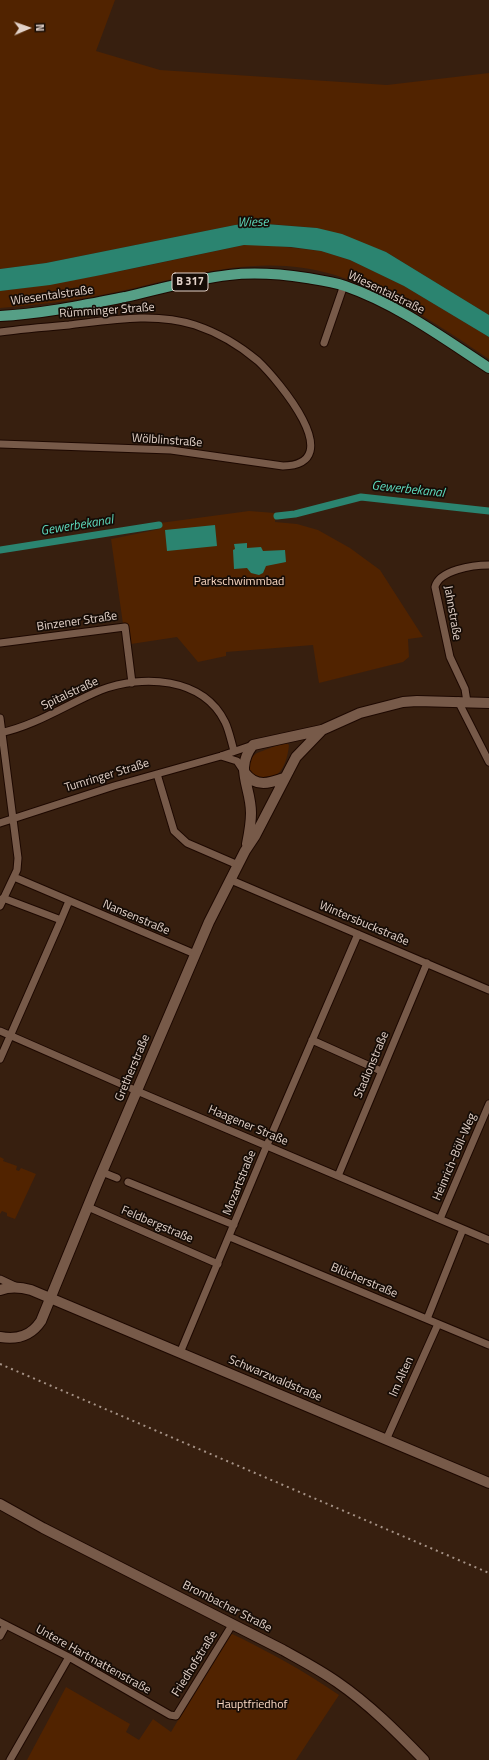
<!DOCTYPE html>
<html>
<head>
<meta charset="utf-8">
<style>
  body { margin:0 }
  #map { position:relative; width:489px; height:1760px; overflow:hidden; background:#371f0f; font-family:"Titillium Web",sans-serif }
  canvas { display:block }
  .north { position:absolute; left:8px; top:8px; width:40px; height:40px; -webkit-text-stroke:3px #160c06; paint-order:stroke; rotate:88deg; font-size:11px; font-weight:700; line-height:16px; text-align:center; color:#e2d1c8 }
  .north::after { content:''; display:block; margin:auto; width:14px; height:18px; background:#e2d1c8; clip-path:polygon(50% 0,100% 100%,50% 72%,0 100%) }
</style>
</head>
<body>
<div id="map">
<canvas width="489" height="1760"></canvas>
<div class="north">N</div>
</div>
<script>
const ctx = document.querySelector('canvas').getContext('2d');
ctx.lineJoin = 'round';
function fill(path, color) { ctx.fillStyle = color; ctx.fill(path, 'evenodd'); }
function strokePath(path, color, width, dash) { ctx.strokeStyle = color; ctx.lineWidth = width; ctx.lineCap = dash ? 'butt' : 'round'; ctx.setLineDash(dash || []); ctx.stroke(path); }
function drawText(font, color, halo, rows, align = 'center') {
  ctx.font = font + ' "Titillium Web",sans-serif'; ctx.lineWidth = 3.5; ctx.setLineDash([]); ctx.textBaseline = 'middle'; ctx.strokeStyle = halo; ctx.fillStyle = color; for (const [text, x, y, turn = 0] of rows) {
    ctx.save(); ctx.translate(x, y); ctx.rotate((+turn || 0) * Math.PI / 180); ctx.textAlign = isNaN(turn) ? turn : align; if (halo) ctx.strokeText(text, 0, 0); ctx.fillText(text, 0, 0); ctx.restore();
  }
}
fill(new Path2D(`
  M 0,0 L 115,0 L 96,51 L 160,70 L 387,85 L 489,73 L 489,315 L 386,252 L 317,228 L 270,224 L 235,225 L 46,263 L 0,269 Z
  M 244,245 L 268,245 L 321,251 L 350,260 L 404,286 L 489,337 L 489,359 C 442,327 389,292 335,275 C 260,252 190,276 117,292 C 78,300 39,305 0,308 L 0,291 C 82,281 163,262 244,245 Z
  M 249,511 L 275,513 L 275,522 L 297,524 L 318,530 L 350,548 L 380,570 L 423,637 L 408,639 L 409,657 L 403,662 L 319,683 L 313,645 L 226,652 L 226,656 L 198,662 L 177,637 L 131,644 L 128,624 L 123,624 L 111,539 L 160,529 L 160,523 Z
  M 286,742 L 289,745 C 288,756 284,771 274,777 C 271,780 265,780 261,780 L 247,770 L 250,758 L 257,753 Z
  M 0,1157 L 4,1159 L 3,1161 L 17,1166 L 16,1170 L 19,1171 L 21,1168 L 36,1174 L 15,1219 L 7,1216 L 7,1213 L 2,1211 L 0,1214 Z
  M 230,1633 C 268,1651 304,1671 339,1695 L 296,1760 L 27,1760 L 66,1687 L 130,1724 L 126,1732 L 139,1740 L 153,1719 L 171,1732 Z`), '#512300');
fill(new Path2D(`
  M 253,223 L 317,228 L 342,234 L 386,252 L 489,315 L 489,337 L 404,286 L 350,260 L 321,251 L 291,247 L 244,245 L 101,275 L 50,285 L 0,291 L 0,269 L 46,263 L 235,225 Z
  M 215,525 L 217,546 L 167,551 L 165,530 Z
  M 247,543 L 247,548 L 261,547 L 263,551 L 285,550 L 286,562 L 266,566 L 263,573 L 259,575 L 251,573 L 247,568 L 234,569 L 233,550 L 235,549 L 234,544 Z`), '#2b8470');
strokePath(new Path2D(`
  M 277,516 L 295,514 L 361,497 L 489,511
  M 0,550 L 159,525`), '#2b8470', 7);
const street = new Path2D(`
  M 0,332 C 23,329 46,327 69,325 C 111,320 155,312 195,325 C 219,333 239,345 258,361 C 277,379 350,464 283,466 L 171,450 L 0,444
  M 324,343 L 344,285
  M 0,643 L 125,627 L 132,683
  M 458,701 L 489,762
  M 467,702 L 465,689 L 450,657 L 435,587 C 439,570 473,565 489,565
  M 0,718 L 18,858 L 17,870 L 0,906
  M 0,733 C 37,725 67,704 101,690 C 142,674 203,677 225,722 C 229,730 231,741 234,751
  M 221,756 L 237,761 L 243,770
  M 157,774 L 174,831 L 187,843 L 238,865
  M 0,823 L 114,786 L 221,756 L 253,745
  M 14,877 L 195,954
  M 231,880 L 489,990
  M 3,898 L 61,920 L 69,901
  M 0,1031 L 137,1091 L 489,1240
  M 312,1040 L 381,1071
  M 0,1059 L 61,920
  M 102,1172 L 117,1178
  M 338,1176 L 427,963
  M 128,1182 L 234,1225
  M 88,1207 L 218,1264
  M 440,1219 L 489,1104
  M 230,1237 L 489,1345
  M 0,1279 L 17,1287
  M 427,1319 L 463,1229
  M 180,1353 L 267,1145 L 358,934
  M 386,1440 L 438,1324
  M 0,1622 L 69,1657 L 170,1715 L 176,1716 L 232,1625
  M 0,1636 L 6,1625
  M 10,1760 L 69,1657`);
const secondary = new Path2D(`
  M 245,773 C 256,788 270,783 284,778
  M 247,844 C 249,834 251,824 251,813 C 251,786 234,769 253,745 L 322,730 L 360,713 L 403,702 L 417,701 L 489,703
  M 0,1290 C 11,1286 20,1287 31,1290 L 489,1483
  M 0,1337 C 18,1340 31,1336 41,1321 L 97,1184 L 209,922 L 245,851 L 255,836 L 296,757 L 322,730
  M 0,1504 L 43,1528 L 283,1650 C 301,1660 320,1670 337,1682 C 369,1704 397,1732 424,1760`);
const primary = new Path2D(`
  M 0,316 C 42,314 84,305 125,297 C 160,289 194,279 229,275 C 254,272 281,274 307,278 C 319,280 333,282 345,286 C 397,304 443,338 489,368`);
strokePath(street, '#1d0800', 9);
strokePath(secondary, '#1d0800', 12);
strokePath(primary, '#1d0800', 12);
strokePath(street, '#775a49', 7);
strokePath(secondary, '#775a49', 10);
strokePath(primary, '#569f86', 10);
strokePath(new Path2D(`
  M 0,1364 L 489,1573`), '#a59286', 2, [2, 4]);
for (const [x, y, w] of [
  [190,282,36]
]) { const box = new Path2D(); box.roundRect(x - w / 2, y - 9, w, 18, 3); ctx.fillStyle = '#160c06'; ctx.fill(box); strokePath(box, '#e2d1c8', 1); }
drawText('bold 11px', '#e2d1c8', null, [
  ["B 317",190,282]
]);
drawText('12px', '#e2d1c8', '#160c06', [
  ["Wiesentalstraße",386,293,26],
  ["Wiesentalstraße",52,296,-8],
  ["Rümminger Straße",107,311,-4],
  ["Wölblinstraße",167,441,4],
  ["Jahnstraße",452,613,80],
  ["Binzener Straße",77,622,-8],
  ["Spitalstraße",70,694,-25],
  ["Tumringer Straße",107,776,-17],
  ["Nansenstraße",136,918,23],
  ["Wintersbuckstraße",364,924,23],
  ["Stadionstraße",372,1065,-67],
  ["Gretherstraße",133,1068,-67],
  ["Haagener Straße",248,1126,23],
  ["Heinrich-Böll-Weg",455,1157,-67],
  ["Mozartstraße",240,1183,-68],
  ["Feldbergstraße",157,1225,23],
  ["Blücherstraße",364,1281,23],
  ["Im Alten",402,1377,-66],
  ["Schwarzwaldstraße",275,1379,23],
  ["Brombacher Straße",227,1607,27],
  ["Untere Hartmattenstraße",93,1660,29],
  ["Friedhofstraße",195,1664,-58]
]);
drawText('12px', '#f8d6c1', '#160c06', [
  ["Parkschwimmbad",239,582],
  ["Hauptfriedhof",252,1705]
]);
drawText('italic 13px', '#5edabd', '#160c06', [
  ["Wiese",253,223,-1],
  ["Gewerbekanal",408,490,6],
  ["Gewerbekanal",77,526,-9]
]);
</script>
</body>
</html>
